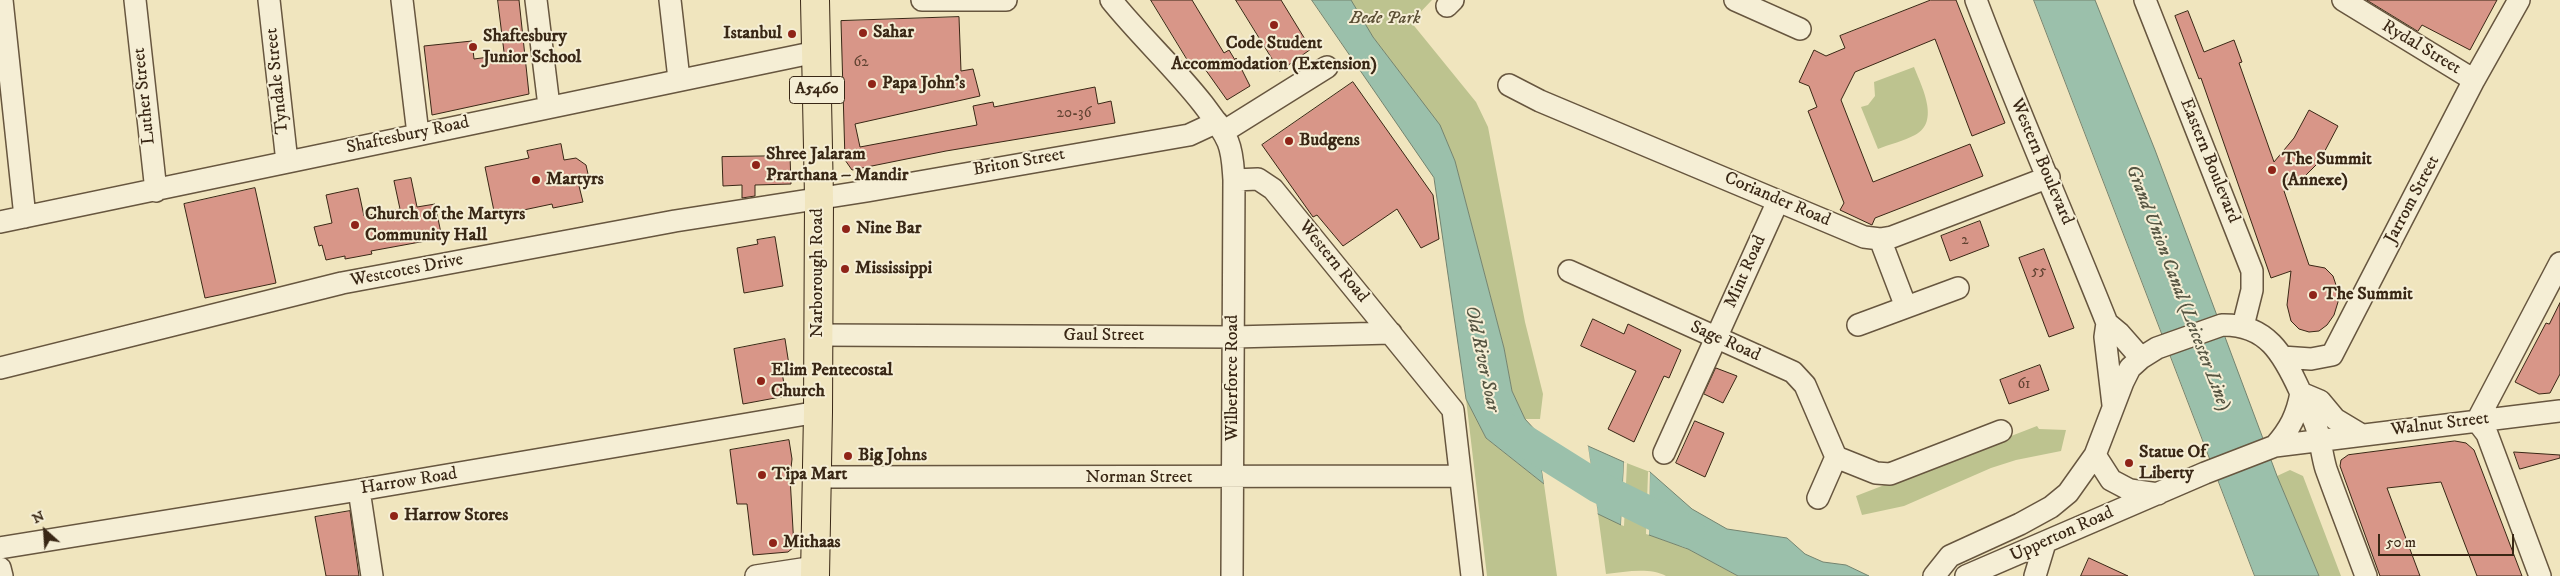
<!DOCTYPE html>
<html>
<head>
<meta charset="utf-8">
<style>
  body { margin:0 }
  #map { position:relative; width:2560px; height:576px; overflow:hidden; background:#f0e5be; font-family:"IM FELL DW Pica",serif }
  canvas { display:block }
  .north { position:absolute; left:20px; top:506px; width:50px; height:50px; -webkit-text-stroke:4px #f5eed5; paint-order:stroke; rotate:334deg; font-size:14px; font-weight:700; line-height:20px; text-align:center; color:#392715 }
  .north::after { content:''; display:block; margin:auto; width:18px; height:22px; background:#392715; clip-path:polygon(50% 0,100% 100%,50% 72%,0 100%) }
  .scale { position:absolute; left:2378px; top:534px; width:136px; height:22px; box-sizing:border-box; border:2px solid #392715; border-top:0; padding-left:6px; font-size:15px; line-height:18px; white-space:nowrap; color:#392715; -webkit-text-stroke:4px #f5eed5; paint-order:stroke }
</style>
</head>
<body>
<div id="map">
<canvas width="2560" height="576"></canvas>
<div class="north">N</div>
<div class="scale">50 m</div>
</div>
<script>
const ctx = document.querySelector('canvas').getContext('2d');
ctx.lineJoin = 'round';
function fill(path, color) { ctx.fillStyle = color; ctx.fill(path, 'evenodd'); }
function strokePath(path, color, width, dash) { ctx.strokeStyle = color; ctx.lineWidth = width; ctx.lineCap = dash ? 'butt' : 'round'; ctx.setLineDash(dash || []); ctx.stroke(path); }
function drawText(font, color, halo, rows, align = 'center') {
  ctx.font = font + ' "IM FELL DW Pica",serif'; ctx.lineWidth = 4; ctx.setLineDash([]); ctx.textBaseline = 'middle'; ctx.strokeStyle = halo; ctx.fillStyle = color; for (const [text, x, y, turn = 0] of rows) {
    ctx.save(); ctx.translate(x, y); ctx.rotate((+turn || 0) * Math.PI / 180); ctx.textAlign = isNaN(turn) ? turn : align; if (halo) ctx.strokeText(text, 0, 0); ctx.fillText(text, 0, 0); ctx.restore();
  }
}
fill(new Path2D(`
  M 1349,0 L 1432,0 L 1411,22 L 1476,102 L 1488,127 L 1525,322 L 1543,394 L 1540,419 L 1525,419 L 1512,391 L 1504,348 L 1455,161 L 1440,126 L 1373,37 Z
  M 1914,67 C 1921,85 1941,122 1915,135 C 1904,141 1890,144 1878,149 L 1861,107 L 1868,105 L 1875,96 L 1874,82 Z
  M 1466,399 L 1486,438 L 1544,484 L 1557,576 L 1487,576 Z
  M 2037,426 L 2039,429 L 2066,430 L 2061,451 L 2016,460 L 1991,468 L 1904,506 L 1862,515 L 1856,496 Z
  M 1624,462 L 1650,472 L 1649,535 L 1688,549 L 1738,576 L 1666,576 C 1649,567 1625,572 1606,574 L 1598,514 L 1621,524 Z
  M 2290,470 L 2303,476 L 2341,576 L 2319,576 L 2277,476 Z`), '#bdc38f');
const water = new Path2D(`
  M 1312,0 L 1351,0 L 1373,37 L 1440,125 L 1455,161 L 1504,348 L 1512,391 L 1525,419 L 1536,431 L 1544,484 L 1486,438 L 1466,399 L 1434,178 Z
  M 2034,0 L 2095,0 L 2155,150 L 2277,476 L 2319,576 L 2255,576 Z
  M 1588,446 L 1624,462 L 1621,525 L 1598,514 Z
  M 1650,472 L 1692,509 L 1727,529 L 1787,538 L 1805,554 L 1823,562 L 1846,565 L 1869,576 L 1738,576 L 1688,549 L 1649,535 Z`);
fill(water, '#9bc0ab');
strokePath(water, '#74836f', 1);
fill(new Path2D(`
  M 1536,431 L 1539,432 L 1546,485 L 1544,484 Z
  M 1586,445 L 1588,446 L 1598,514 L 1595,512 Z
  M 1624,462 L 1627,463 L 1624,526 L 1621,525 Z
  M 1648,472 L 1650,472 L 1649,535 L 1646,534 Z`), '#f0e5be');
strokePath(new Path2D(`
  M 1501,426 L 1598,487 L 1689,532`), '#9bc0ab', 32);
const building = new Path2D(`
  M 498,0 L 519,0 L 529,94 L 432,115 L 424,46 L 472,41 L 474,59 L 504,55 Z
  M 1151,0 L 1192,0 L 1224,53 L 1229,50 L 1235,60 L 1236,58 L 1250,86 L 1227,100 L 1200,62 L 1192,67 Z
  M 1236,0 L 1281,0 L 1311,49 L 1280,71 Z
  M 1931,0 L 1956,0 L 2005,123 L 1972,136 L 1935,39 L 1855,72 L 1841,100 L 1873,182 L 1970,144 L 1983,176 L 1875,218 L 1872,225 L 1840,210 L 1844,203 L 1808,111 L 1817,107 L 1809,86 L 1799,82 L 1814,50 L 1826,56 L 1845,48 L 1840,36 Z
  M 2367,0 L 2497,0 L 2470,50 L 2422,25 L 2418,31 Z
  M 2188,11 L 2204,52 L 2234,40 L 2242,62 L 2239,63 L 2274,162 L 2294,138 L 2309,110 L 2338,126 L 2319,162 L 2302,179 L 2284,191 L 2309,265 L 2325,268 L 2333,276 L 2337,288 L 2338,302 L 2334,315 L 2327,325 L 2319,331 L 2309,332 L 2299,329 L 2291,321 L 2287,305 L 2291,271 L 2271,278 L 2201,78 L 2199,79 L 2175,16 Z
  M 959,17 L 961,71 L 973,69 L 980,96 L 855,124 L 860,147 L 977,125 L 973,106 L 993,102 L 994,107 L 1095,87 L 1098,104 L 1111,101 L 1115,123 L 946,151 L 852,170 L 845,160 L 841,21 Z
  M 1353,82 L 1433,195 L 1439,239 L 1421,248 L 1397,209 L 1343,246 L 1317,215 L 1313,217 L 1262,145 Z
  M 561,144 L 564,160 L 576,158 L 586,165 L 588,174 L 579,186 L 583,202 L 553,208 L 552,204 L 495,216 L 485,167 L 529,158 L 527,151 Z
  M 790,156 L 791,184 L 755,185 L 755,196 L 742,198 L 742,185 L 723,186 L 722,157 Z
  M 411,178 L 417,207 L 435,204 L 442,238 L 371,251 L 372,254 L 345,259 L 345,256 L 326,260 L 322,245 L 319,246 L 314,227 L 332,223 L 326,195 L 358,188 L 364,216 L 400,209 L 394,181 Z
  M 255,188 L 276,283 L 205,298 L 184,204 Z
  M 1980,221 L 1989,246 L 1950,261 L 1941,236 Z
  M 775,237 L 783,286 L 744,293 L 737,248 L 758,244 L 757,240 Z
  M 2044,249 L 2074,328 L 2049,337 L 2019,258 Z
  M 2560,303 L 2560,374 L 2550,393 L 2539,394 L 2515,382 L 2546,323 L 2549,324 Z
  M 1593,319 L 1624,334 L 1628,324 L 1681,350 L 1669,378 L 1664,376 L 1634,442 L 1608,429 L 1636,371 L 1581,346 Z
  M 785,339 L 789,365 L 781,366 L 786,396 L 743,404 L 734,349 Z
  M 2040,365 L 2049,390 L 2009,404 L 2000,380 Z
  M 1716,368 L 1737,376 L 1723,403 L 1704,394 Z
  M 1695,421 L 1724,433 L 1705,477 L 1676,463 Z
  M 789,440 L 792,459 L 790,477 L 794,547 L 788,552 L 753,555 L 747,504 L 737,504 L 730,450 Z
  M 2455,441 L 2466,443 L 2474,450 L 2522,576 L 2477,576 L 2441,482 L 2387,488 L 2420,576 L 2380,576 L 2340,466 L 2341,460 L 2348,455 Z
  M 2514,452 L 2560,455 L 2560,458 L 2520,469 Z
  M 350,511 L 359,576 L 326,576 L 315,517 Z
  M 2089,558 L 2128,576 L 2081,576 Z`);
fill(building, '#d89688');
strokePath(building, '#392715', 1);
const minor = new Path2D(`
  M 2,0 L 25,217
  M 135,0 L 156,191
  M 269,0 L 287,162
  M 402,0 L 418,134
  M 536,0 L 549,106
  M 670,0 L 679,79
  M 922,0 L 1006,0
  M 1111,0 C 1140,36 1174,67 1203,104 C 1212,116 1222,128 1228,142 C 1233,154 1233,167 1234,180 L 1232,576
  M 1735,0 L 1800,29
  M 1976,0 C 2017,109 2064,215 2107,323 L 2119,333 L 2141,358
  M 2145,0 L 2252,271 L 2252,290 L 2243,326
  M 2343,0 L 2474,80
  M 1447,6 L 1453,0
  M 1509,85 L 1540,101 L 1864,237 L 1880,239 L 1892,237 L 2049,177
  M 1223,132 L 1327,67
  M 1234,180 L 1258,179 L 1273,189 L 1453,410 L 1472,576
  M 0,222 L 816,52
  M 1880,239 L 1906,307
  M 1569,271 L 1793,372 L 1805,385 L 1836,457 L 1876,473 L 1890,474 L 2001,431
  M 2107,323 L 2105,337 L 2113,405
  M 1858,325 L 1958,288
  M 818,335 L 1234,337 L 1391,333
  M 2282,357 L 2311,359 L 2332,355 L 2474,80 L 2519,0
  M 0,368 L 342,283 L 675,221 L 867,191 L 1189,135 L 1217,122
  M 2301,393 L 2320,401 L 2335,419 L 2360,434
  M 2275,446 C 2290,429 2297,415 2301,393
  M 1664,453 L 1778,201
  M 2095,455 L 2111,480 L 2130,490 L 2158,494
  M 818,477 L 1460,476
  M 359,490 L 372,576
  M 1818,498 L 1836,457
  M 0,548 L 359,490 L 818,412
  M 0,568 L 2,576
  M 756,576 L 815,567
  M 1934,576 L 1950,556 L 2020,524 L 2051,507 L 2068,493 L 2095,455 L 2123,382 L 2130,368 L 2141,358 L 2157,348 L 2222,325 C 2267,324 2283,354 2300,391 C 2306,403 2313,416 2317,429 C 2321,442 2322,456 2326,469 C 2339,505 2353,541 2366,576
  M 1966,576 L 2205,473 L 2275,446 L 2560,411
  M 2035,576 L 2045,543
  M 2540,576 L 2487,434 L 2477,421 L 2560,263`);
const major = new Path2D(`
  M 815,576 L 818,412 L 819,198 L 815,0`);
strokePath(minor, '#67563f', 24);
strokePath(major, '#392715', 30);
strokePath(minor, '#f5eed5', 21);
strokePath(major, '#f0e5be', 28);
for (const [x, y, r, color] of [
  [1274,25,5,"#8f2418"],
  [863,33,5,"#8f2418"],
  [792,34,5,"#8f2418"],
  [473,47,5,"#8f2418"],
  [872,84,5,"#8f2418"],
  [1289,141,5,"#8f2418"],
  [756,165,5,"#8f2418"],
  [2272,170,5,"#8f2418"],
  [536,180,5,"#8f2418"],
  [355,225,5,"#8f2418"],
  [846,229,5,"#8f2418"],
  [845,269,5,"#8f2418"],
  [2313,295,5,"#8f2418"],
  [761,381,5,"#8f2418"],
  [848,456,5,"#8f2418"],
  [2129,463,5,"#8f2418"],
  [762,475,5,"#8f2418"],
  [394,516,5,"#8f2418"],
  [773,543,5,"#8f2418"]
]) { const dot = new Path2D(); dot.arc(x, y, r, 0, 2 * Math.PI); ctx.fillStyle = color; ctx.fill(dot); strokePath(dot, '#f5eed5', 2); }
drawText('15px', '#614332', null, [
  ["62",861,63],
  ["20-36",1074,114],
  ["2",1965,241],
  ["55",2039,272],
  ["61",2024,385]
]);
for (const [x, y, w] of [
  [817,90,55]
]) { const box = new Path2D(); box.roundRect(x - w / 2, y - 13.5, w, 27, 4); ctx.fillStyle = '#f5eed5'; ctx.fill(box); strokePath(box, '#392715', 1); }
drawText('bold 16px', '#392715', null, [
  ["A5460",817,90]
]);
drawText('italic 18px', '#5a4e34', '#f5eed5', [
  ["Bede Park",1385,19]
]);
drawText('bold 18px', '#392715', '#f5eed5', [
  ["Sahar",873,33],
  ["Istanbul",782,34,"right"],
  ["Shaftesbury",483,37],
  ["Junior School",483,58],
  ["Code Student",1274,44,"center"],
  ["Accommodation (Extension)",1274,65,"center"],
  ["Papa John's",882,84],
  ["Budgens",1299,141],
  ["Shree Jalaram",766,155],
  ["Prarthana – Mandir",766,176],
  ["The Summit",2282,160],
  ["(Annexe)",2282,181],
  ["Martyrs",546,180],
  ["Church of the Martyrs",365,215],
  ["Community Hall",365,236],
  ["Nine Bar",856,229],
  ["Mississippi",855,269],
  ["The Summit",2323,295],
  ["Elim Pentecostal",771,371],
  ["Church",771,392],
  ["Statue Of",2139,453],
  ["Liberty",2139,474],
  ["Big Johns",858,456],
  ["Tipa Mart",772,475],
  ["Harrow Stores",404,516],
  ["Mithaas",783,543]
], 'left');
drawText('18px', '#392715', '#f5eed5', [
  ["Rydal Street",2421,48,31],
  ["Tyndale Street",278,81,-96],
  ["Luther Street",145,96,-96],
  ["Shaftesbury Road",408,136,-12],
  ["Eastern Boulevard",2209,161,68],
  ["Western Boulevard",2041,162,67],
  ["Briton Street",1019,163,-10],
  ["Coriander Road",1777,200,23],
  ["Jarrom Street",2413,200,-62],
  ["Western Road",1333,262,51],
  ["Westcotes Drive",407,271,-11],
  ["Mint Road",1746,272,-66],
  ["Narborough Road",818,273,-90],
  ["Gaul Street",1104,336],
  ["Sage Road",1725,342,24],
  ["Wilberforce Road",1233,378,-90],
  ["Walnut Street",2440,425,-7],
  ["Norman Street",1139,478],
  ["Harrow Road",409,482,-9],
  ["Upperton Road",2062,535,-24]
]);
drawText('italic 19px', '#565542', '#f5eed5', [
  ["Grand Union Canal (Leicester Line)",2177,288,69],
  ["Old River Soar",1481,359,78]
]);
</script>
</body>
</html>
